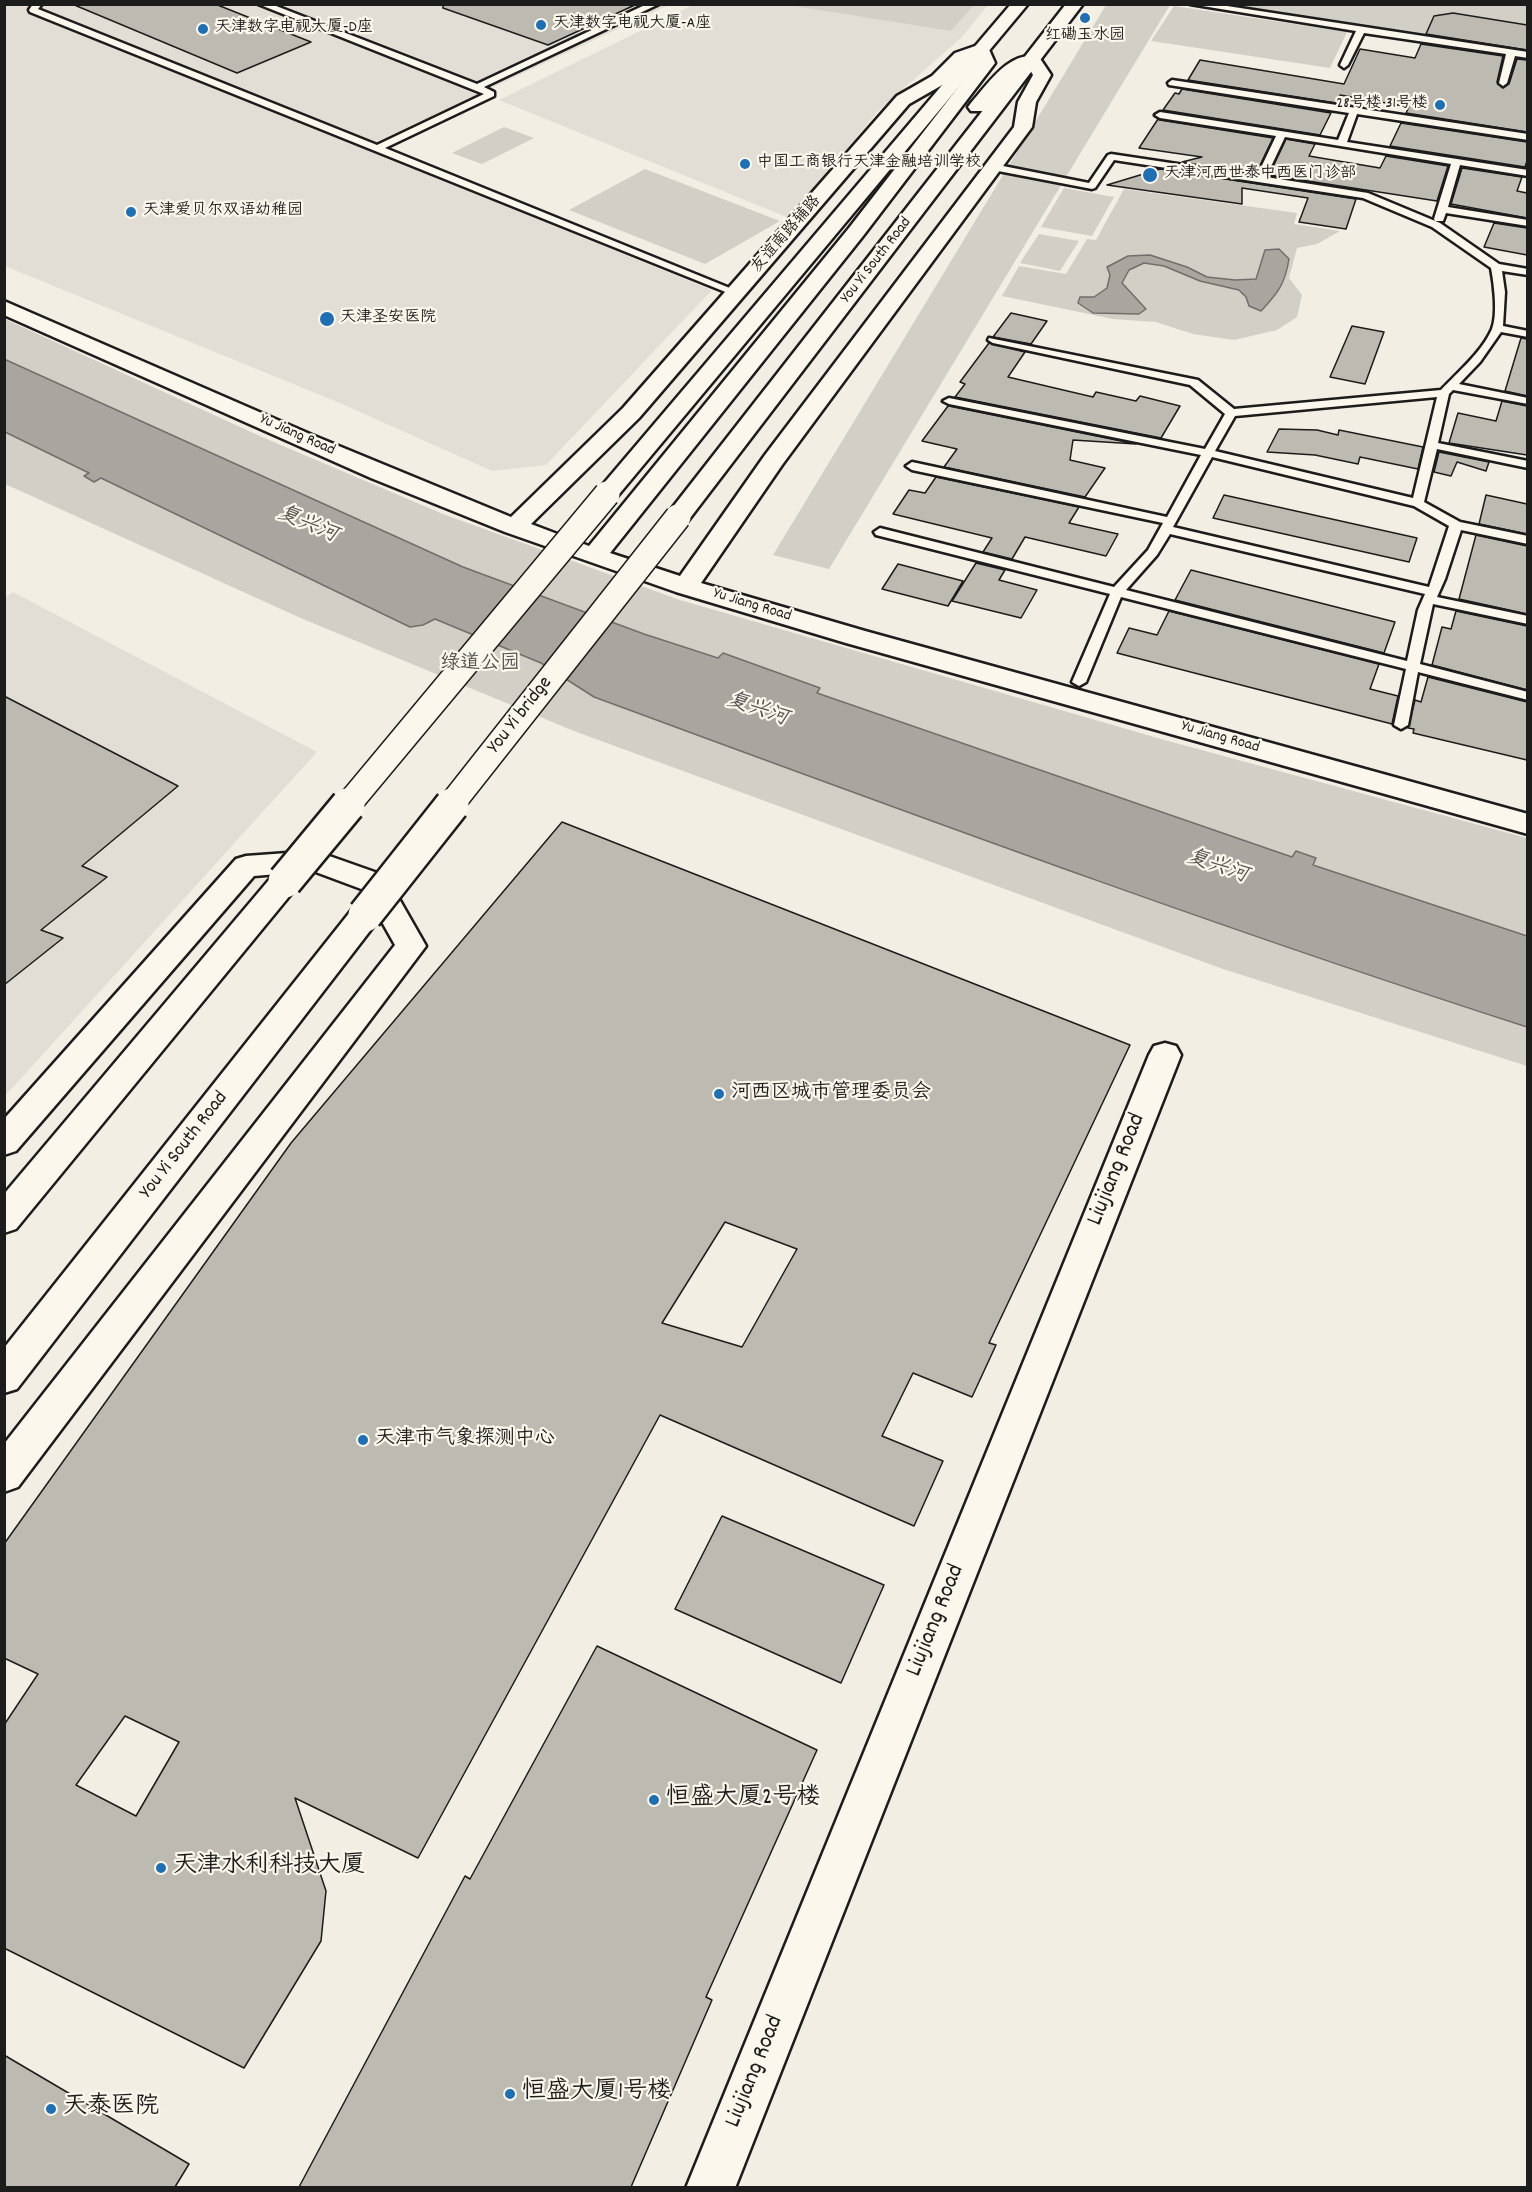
<!DOCTYPE html>
<html>
<head>
<meta charset="utf-8">
<style>
  body { margin:0 }
  #map { position:relative; width:1532px; height:2192px; overflow:hidden; background:#f2eee4; font-family:Dekko,sans-serif }
  canvas { display:block }
  .frame { position:absolute; inset:0; border:6px solid #1c1c1c; pointer-events:none }
</style>
</head>
<body>
<div id="map">
<canvas width="1532" height="2192"></canvas>
<div class="frame"></div>
</div>
<script>
const ctx = document.querySelector('canvas').getContext('2d');
ctx.lineJoin = 'round';
function fill(path, color) { ctx.fillStyle = color; ctx.fill(path, 'evenodd'); }
function strokePath(path, color, width, dash) { ctx.strokeStyle = color; ctx.lineWidth = width; ctx.lineCap = dash ? 'butt' : 'round'; ctx.setLineDash(dash || []); ctx.stroke(path); }
function drawText(font, color, halo, rows, align = 'center') {
  ctx.font = font + ' Dekko,"LXGW WenKai TC",sans-serif'; ctx.lineWidth = 4.5; ctx.setLineDash([]); ctx.textBaseline = 'middle'; ctx.strokeStyle = halo; ctx.fillStyle = color; for (const [text, x, y, turn = 0] of rows) {
    ctx.save(); ctx.translate(x, y); ctx.rotate((+turn || 0) * Math.PI / 180); ctx.textAlign = isNaN(turn) ? turn : align; if (halo) ctx.strokeText(text, 0, 0); ctx.fillText(text, 0, 0); ctx.restore();
  }
}
fill(new Path2D(`
  M 5,5 L 669,5 L 363,148 L 712,290 L 546,465 L 492,471 L 342,404 L 5,266 Z
  M 693,5 L 988,5 L 961,38 L 879,110 L 789,218 L 499,100 Z
  M 13,592 L 317,752 L 5,1096 L 4,598 Z`), '#e2ded5');
fill(new Path2D(`
  M 788,5 L 974,5 L 951,31 Z
  M 1106,5 L 1170,5 L 829,569 L 773,555 Z
  M 1214,5 L 1527,5 L 1527,52 Z
  M 1174,6 L 1347,32 L 1330,68 L 1151,41 Z
  M 504,127 L 534,138 L 482,164 L 452,153 Z
  M 645,169 L 780,221 L 705,264 L 569,210 Z
  M 1064,188 L 1114,197 L 1092,236 L 1041,227 Z
  M 1124,189 L 1297,213 L 1294,224 L 1340,231 L 1317,244 L 1297,248 L 1289,278 L 1302,295 L 1297,317 L 1277,330 L 1234,340 L 1193,334 L 1156,322 L 1113,319 L 1002,296 L 1019,266 L 1066,274 L 1087,239 L 1096,240 Z
  M 1039,234 L 1079,241 L 1060,271 L 1020,263 Z
  M 5,319 L 262,437 L 443,514 L 680,600 L 1168,741 L 1527,838 L 1527,936 L 1313,865 L 1316,858 L 1296,851 L 1293,857 L 816,692 L 820,689 L 644,634 L 463,567 L 5,359 Z
  M 4,432 L 90,473 L 84,476 L 93,482 L 101,478 L 423,625 L 435,619 L 541,663 L 594,697 C 904,811 1213,926 1527,1027 L 1527,1066 L 1223,969 L 574,731 L 303,619 L 5,484 Z`), '#d2cfc6');
const water = new Path2D(`
  M 1279,249 L 1289,259 C 1285,284 1278,293 1261,311 L 1249,306 L 1246,297 L 1239,290 L 1200,281 L 1164,266 L 1144,263 L 1129,270 L 1122,283 L 1146,309 L 1139,314 L 1093,313 L 1078,303 L 1080,297 L 1094,297 L 1107,288 L 1110,275 L 1107,267 L 1128,256 L 1150,255 L 1187,267 L 1207,277 L 1235,280 L 1256,279 L 1265,250 Z
  M 4,359 L 463,567 L 644,634 L 718,658 L 723,653 L 820,688 L 817,693 L 1292,857 L 1296,851 L 1316,858 L 1313,865 L 1527,936 L 1527,1027 C 1213,926 904,811 594,697 L 541,663 L 435,619 L 423,625 L 410,627 L 101,478 L 94,482 L 84,476 L 89,473 L 5,432 Z`);
fill(water, '#a9a6a0');
strokePath(water, '#716f6b', 1.5);
const building = new Path2D(`
  M 72,4 L 215,4 L 311,42 L 237,73 Z
  M 443,4 L 637,4 L 548,45 L 443,8 Z
  M 1453,13 L 1527,25 L 1527,50 L 1426,34 L 1434,16 Z
  M 1421,44 L 1503,56 L 1497,82 L 1503,88 L 1509,84 L 1517,59 L 1527,60 L 1527,132 L 1406,113 L 1409,107 L 1340,95 L 1336,103 L 1188,80 L 1200,60 L 1344,84 L 1360,49 L 1415,58 Z
  M 1182,89 L 1331,113 L 1320,135 L 1163,110 L 1175,93 L 1179,94 Z
  M 1158,119 L 1160,120 L 1273,138 L 1256,174 L 1182,162 L 1202,157 L 1139,148 Z
  M 1401,123 L 1527,142 L 1527,161 L 1525,167 L 1390,146 Z
  M 1286,139 L 1315,144 L 1309,156 L 1380,168 L 1386,156 L 1448,166 L 1437,201 L 1269,175 Z
  M 1462,168 L 1522,177 L 1517,191 L 1527,193 L 1527,218 L 1451,204 Z
  M 1160,169 L 1356,199 L 1346,229 L 1299,222 L 1308,198 L 1242,188 L 1242,204 L 1107,185 Z
  M 1494,223 L 1527,228 L 1527,255 L 1484,247 Z
  M 1011,313 L 1047,321 L 1031,344 L 993,337 Z
  M 1352,326 L 1384,332 L 1365,384 L 1330,377 Z
  M 1521,338 L 1527,339 L 1527,396 L 1505,391 Z
  M 989,343 L 1025,352 L 1008,377 L 1093,397 L 1096,392 L 1136,401 L 1140,396 L 1180,406 L 1161,438 L 955,397 L 965,384 L 960,382 Z
  M 1502,401 L 1527,406 L 1527,455 L 1449,443 L 1458,413 L 1496,421 Z
  M 948,406 L 949,406 L 1136,444 L 1073,440 L 1070,460 L 1105,468 L 1085,497 L 944,467 L 957,449 L 922,441 Z
  M 1279,429 L 1317,430 L 1338,435 L 1339,430 L 1423,447 L 1418,469 L 1360,457 L 1358,464 L 1315,455 L 1267,452 Z
  M 1439,452 L 1489,462 L 1486,471 L 1457,462 L 1451,476 L 1434,472 Z
  M 936,477 L 1079,507 L 1069,523 L 1118,534 L 1106,556 L 1025,537 L 1012,559 L 983,552 L 992,538 L 893,514 L 909,490 L 925,493 Z
  M 1224,495 L 1417,538 L 1409,562 L 1213,518 Z
  M 1486,495 L 1527,504 L 1527,534 L 1479,524 Z
  M 1476,535 L 1527,546 L 1527,614 L 1459,599 Z
  M 976,563 L 1005,570 L 999,580 L 1037,590 L 1021,618 L 952,601 Z
  M 898,564 L 963,581 L 948,606 L 882,589 Z
  M 1191,570 L 1395,622 L 1384,653 L 1175,600 Z
  M 1169,611 L 1379,664 L 1370,689 L 1398,696 L 1392,724 L 1117,653 L 1129,628 L 1157,635 Z
  M 1456,611 L 1527,626 L 1527,690 L 1432,665 L 1442,627 L 1451,629 Z
  M 1428,677 L 1527,702 L 1527,760 L 1413,733 L 1414,729 L 1408,728 L 1415,700 L 1421,702 Z
  M 4,696 L 178,786 L 82,866 L 107,877 L 41,930 L 63,938 L 4,985 Z
  M 562,822 L 1130,1045 L 989,1343 L 996,1345 L 972,1397 L 913,1373 L 882,1436 L 943,1461 L 914,1526 L 660,1415 L 418,1858 L 295,1798 L 326,1891 L 321,1941 L 244,2068 L 4,1948 L 4,1725 L 38,1674 L 4,1658 L 4,1544 L 291,1143 ZM 725,1222 L 797,1249 L 742,1347 L 662,1323 ZM 125,1716 L 179,1742 L 136,1816 L 76,1785 Z
  M 722,1516 L 884,1585 L 841,1683 L 675,1609 Z
  M 597,1646 L 817,1750 L 706,1997 L 712,2000 L 631,2187 L 299,2187 L 465,1876 L 470,1879 Z
  M 4,2055 L 189,2164 L 175,2187 L 4,2187 Z`);
fill(building, '#bdbab1');
strokePath(building, '#1c1c1c', 1.5);
const lane = new Path2D(`
  M 33,4 L 42,4 L 38,9 L 377,145 L 484,94 L 258,4 L 271,4 L 477,84 L 647,4 L 659,4 L 484,87 L 494,92 L 494,96 L 385,148 L 742,293 L 733,295 L 30,12 L 29,10 Z
  M 1190,4 L 1214,4 L 1528,52 L 1528,58 L 1515,56 L 1507,83 L 1503,86 L 1499,83 L 1506,54 L 1364,33 L 1348,65 L 1344,68 L 1340,65 L 1356,31 Z
  M 1172,80 L 1528,134 L 1528,140 L 1357,114 L 1347,142 L 1528,170 L 1528,176 L 1460,165 L 1448,207 L 1528,220 L 1528,226 L 1446,213 L 1443,221 L 1435,221 L 1434,219 L 1451,164 L 1285,137 L 1266,177 L 1368,193 L 1440,223 L 1499,264 L 1528,269 L 1528,275 L 1502,271 L 1505,292 L 1503,326 L 1528,331 L 1528,337 L 1501,332 L 1480,362 L 1459,384 L 1528,398 L 1528,404 L 1453,390 L 1449,394 L 1438,443 L 1528,461 L 1528,468 L 1437,449 L 1424,502 L 1460,522 L 1528,536 L 1528,544 L 1461,530 L 1445,579 L 1437,597 L 1528,616 L 1528,624 L 1433,604 L 1420,664 L 1528,692 L 1528,700 L 1418,672 L 1408,725 L 1401,729 L 1394,725 L 1406,669 L 1121,597 L 1086,682 L 1079,686 L 1072,682 L 1110,594 L 876,535 L 874,532 L 880,528 L 1114,587 L 1148,550 L 1163,523 L 912,470 L 906,466 L 912,462 L 1167,517 L 1201,455 L 949,404 L 943,401 L 949,398 L 1205,449 L 1225,414 L 1190,385 L 993,343 L 988,340 L 989,338 L 1198,380 L 1234,409 L 1441,390 C 1458,372 1482,352 1492,329 C 1498,314 1494,284 1491,268 L 1432,227 L 1363,198 L 1114,160 L 1095,188 L 1092,189 L 993,170 L 988,167 L 993,164 L 1089,183 L 1108,155 L 1111,154 L 1257,176 L 1276,136 L 1160,118 L 1155,115 L 1160,112 L 1338,140 L 1349,113 L 1169,85 L 1168,83 ZM 1437,397 L 1413,498 L 1215,451 L 1235,416 ZM 1212,457 L 1414,506 L 1449,526 L 1429,587 L 1173,527 ZM 1170,534 L 1425,594 L 1418,610 L 1407,661 L 1126,590 L 1157,555 Z`);
const street = new Path2D(`
  M 1165,1043 L 1176,1046 L 1181,1055 L 735,2188 L 686,2188 L 1149,1055 L 1154,1046 Z`);
const secondary = new Path2D(`
  M 981,44 L 987,45 L 995,63 L 992,67 L 863,236 L 610,553 L 680,576 L 765,455 L 1014,127 L 1018,102 L 1033,75 L 1029,68 L 1017,72 L 983,111 L 971,111 L 968,107 L 971,103 C 988,84 1009,50 1039,57 L 1051,75 L 1036,102 L 1032,127 L 782,465 L 701,583 L 865,631 L 1528,814 L 1528,834 L 846,643 L 676,592 L 505,532 L 371,478 L 4,315 L 4,301 L 312,435 L 511,517 L 623,408 L 897,96 L 932,76 L 955,53 ZM 975,57 L 977,63 L 849,228 L 589,546 L 531,524 L 639,418 L 909,104 L 944,84 L 967,61 Z
  M 315,851 L 386,876 L 426,946 L 18,1487 L 4,1492 L 4,1444 L 395,945 L 364,890 L 313,871 L 254,876 L 16,1151 L 4,1155 L 4,1119 L 236,859 L 246,856 Z`);
const primary = new Path2D(`
  M 1011,4 L 1028,4 L 615,499 L 607,501 L 599,499 L 595,494 L 599,489 Z
  M 1066,4 L 1083,4 L 687,522 L 678,524 L 669,522 L 666,517 L 669,512 Z
  M 285,871 L 296,874 L 300,881 L 296,888 L 16,1229 L 4,1233 L 4,1194 L 274,874 Z
  M 365,904 L 376,907 L 380,915 L 376,923 L 17,1389 L 4,1393 L 4,1348 L 354,907 Z`);
strokePath(lane, '#1c1c1c', 5);
strokePath(street, '#1c1c1c', 5);
strokePath(secondary, '#1c1c1c', 5);
strokePath(primary, '#1c1c1c', 5);
fill(lane, '#fbf7ec');
fill(street, '#fbf7ec');
fill(secondary, '#fbf7ec');
fill(primary, '#fbf7ec');
const primaryBridgeFar1 = new Path2D(`
  M 347,806 L 607,494
  M 450,806 L 678,517`);
const primaryBridge = new Path2D(`
  M 285,881 L 348,805
  M 365,915 L 452,805`);
strokePath(primaryBridgeFar1, '#1c1c1c', 28, []);
strokePath(primaryBridge, '#1c1c1c', 38, []);
strokePath(primaryBridgeFar1, '#fbf7ec', 25);
strokePath(primaryBridge, '#fbf7ec', 33);
for (const [x, y, r, color] of [
  [1085,18,6,"#1f6fb2"],
  [541,25,6,"#1f6fb2"],
  [203,29,6,"#1f6fb2"],
  [1440,105,6,"#1f6fb2"],
  [745,164,6,"#1f6fb2"],
  [1150,175,8,"#1f6fb2"],
  [131,212,6,"#1f6fb2"],
  [327,319,8,"#1f6fb2"],
  [719,1094,6,"#1f6fb2"],
  [363,1440,6,"#1f6fb2"],
  [654,1800,6,"#1f6fb2"],
  [161,1868,6,"#1f6fb2"],
  [510,2094,6,"#1f6fb2"],
  [51,2109,6,"#1f6fb2"]
]) { const dot = new Path2D(); dot.arc(x, y, r, 0, 2 * Math.PI); ctx.fillStyle = color; ctx.fill(dot); strokePath(dot, '#fbf7ec', 2); }
drawText('16px', '#1c1c1c', '#fbf7ec', [
  ["天津数字电视大厦-A座",553,25],
  ["天津数字电视大厦-D座",215,29],
  ["红磡玉水园",1085,37,"center"],
  ["28号楼 31号楼",1428,105,"right"],
  ["中国工商银行天津金融培训学校",757,164],
  ["天津河西世泰中西医门诊部",1164,175],
  ["天津爱贝尔双语幼稚园",143,212],
  ["天津圣安医院",340,319]
], 'left');
drawText('16px', '#1c1c1c', '#fbf7ec', [
  ["友谊南路辅路",787,235,-49],
  ["You Yi South Road",877,261,-52],
  ["Yu Jiang Road",297,436,24],
  ["Yu Jiang Road",752,606,17],
  ["Yu Jiang Road",1220,738,16]
]);
drawText('20px', '#53524f', '#fbf7ec', [
  ["绿道公园",480,665]
]);
drawText('20px', '#1c1c1c', '#fbf7ec', [
  ["You Yi bridge",521,716,-52],
  ["You Yi South Road",185,1146,-52]
]);
drawText('20px', '#1c1c1c', '#fbf7ec', [
  ["河西区城市管理委员会",731,1094],
  ["天津市气象探测中心",375,1440]
], 'left');
drawText('italic 21px', '#545351', '#fbf7ec', [
  ["复兴河",307,526,23],
  ["复兴河",757,711,19],
  ["复兴河",1217,868,19]
]);
drawText('24px', '#1c1c1c', '#fbf7ec', [
  ["Liujiang Road",1118,1170,-68],
  ["Liujiang Road",937,1621,-68],
  ["Liujiang Road",756,2072,-68]
]);
drawText('24px', '#1c1c1c', '#fbf7ec', [
  ["恒盛大厦2号楼",666,1800],
  ["天津水利科技大厦",173,1868],
  ["恒盛大厦1号楼",522,2094],
  ["天泰医院",63,2109]
], 'left');
</script>
</body>
</html>
